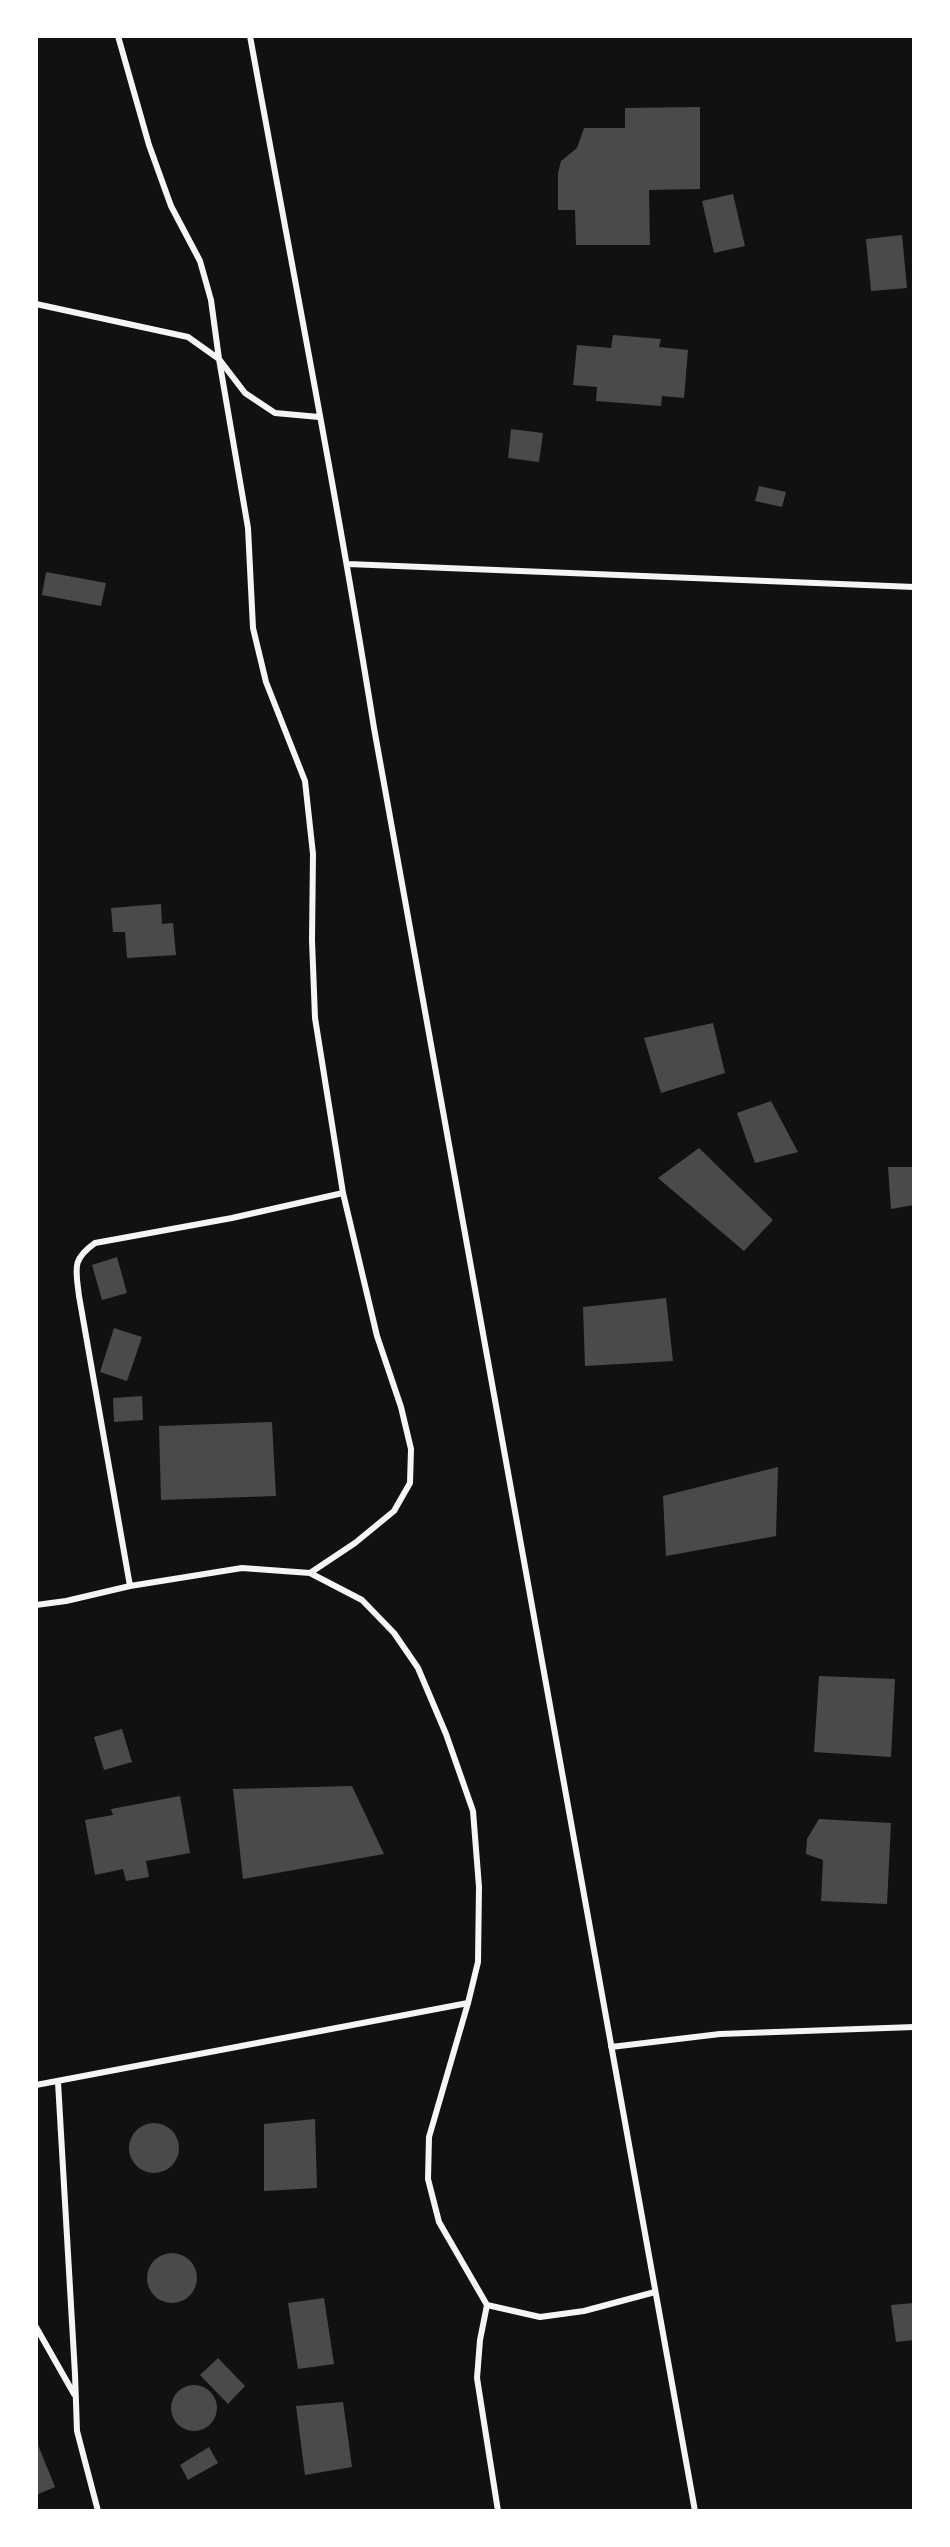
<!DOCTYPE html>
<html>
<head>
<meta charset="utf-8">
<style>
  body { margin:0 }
  #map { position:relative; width:950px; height:2547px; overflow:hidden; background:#111; font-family:"DejaVu Sans",sans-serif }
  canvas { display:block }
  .frame { position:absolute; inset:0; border:38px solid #fff; pointer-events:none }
</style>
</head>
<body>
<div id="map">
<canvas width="950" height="2547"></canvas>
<div class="frame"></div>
</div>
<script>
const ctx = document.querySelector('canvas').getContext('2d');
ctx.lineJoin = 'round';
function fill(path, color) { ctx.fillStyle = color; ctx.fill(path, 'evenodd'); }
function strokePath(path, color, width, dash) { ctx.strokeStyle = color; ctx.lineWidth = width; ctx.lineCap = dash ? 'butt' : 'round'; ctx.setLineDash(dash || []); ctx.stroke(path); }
fill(new Path2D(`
  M 700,107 L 700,189 L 649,190 L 650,245 L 576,245 L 575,210 L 558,210 L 558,173 L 561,161 L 577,148 L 584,128 L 625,128 L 625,108 Z
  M 733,194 L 745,246 L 714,253 L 702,201 Z
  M 902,235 L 907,288 L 871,291 L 866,239 Z
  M 613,335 L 661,339 L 659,347 L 688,350 L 684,398 L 662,396 L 661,406 L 596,401 L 597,387 L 573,385 L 577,345 L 611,348 Z
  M 511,429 L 543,433 L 539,462 L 508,458 Z
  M 759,486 L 786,492 L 782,507 L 755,501 Z
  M 46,572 L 106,583 L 101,606 L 42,595 Z
  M 161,904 L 162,924 L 173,923 L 176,955 L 127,958 L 125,932 L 113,932 L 111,908 Z
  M 713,1023 L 725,1073 L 661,1093 L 644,1038 Z
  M 771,1101 L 798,1152 L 755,1163 L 737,1113 Z
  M 699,1148 L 773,1220 L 744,1251 L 658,1178 Z
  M 888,1167 L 914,1167 L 914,1205 L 891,1209 Z
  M 117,1257 L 127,1293 L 102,1300 L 92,1265 Z
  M 666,1298 L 673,1361 L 585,1366 L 583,1307 Z
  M 114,1328 L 142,1337 L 127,1381 L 100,1372 Z
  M 142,1396 L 143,1420 L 114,1422 L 113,1398 Z
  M 272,1422 L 276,1496 L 161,1500 L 159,1426 Z
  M 778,1467 L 776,1536 L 666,1556 L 663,1496 Z
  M 819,1676 L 895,1679 L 891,1757 L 814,1752 Z
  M 122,1729 L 132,1762 L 104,1770 L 94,1737 Z
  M 352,1786 L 384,1854 L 243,1879 L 233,1789 Z
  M 180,1796 L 190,1853 L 146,1861 L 149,1877 L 126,1881 L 123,1869 L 95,1875 L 85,1820 L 113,1815 L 111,1809 Z
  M 819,1819 L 891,1823 L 887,1904 L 821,1901 L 823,1860 L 806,1854 L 807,1839 Z
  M 315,2119 L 317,2188 L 264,2191 L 264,2124 Z
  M129 2148a25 25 0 1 1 50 0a25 25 0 1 1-50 0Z
  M147 2278a25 25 0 1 1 50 0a25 25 0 1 1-50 0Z
  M 324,2298 L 334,2364 L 298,2369 L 288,2303 Z
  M 914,2303 L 914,2340 L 896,2342 L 891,2305 Z
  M 218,2358 L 245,2386 L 228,2404 L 200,2375 Z
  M171 2408a23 23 0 1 1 46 0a23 23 0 1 1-46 0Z
  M 343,2402 L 352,2467 L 305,2475 L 296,2406 Z
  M 36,2440 L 55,2487 L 36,2495 Z
  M 209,2447 L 218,2463 L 188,2480 L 180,2465 Z`), '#4a4a4a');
strokePath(new Path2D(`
  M 118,36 L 149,145 L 171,206 L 200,261 L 211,300 L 219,359 L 248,528 L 253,628 L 266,682 L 305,781 L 313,854 L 312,940 L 315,1018 L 343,1193 L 377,1336 L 401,1407 L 411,1449 L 410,1483 L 394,1511 L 355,1543 L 310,1573
  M 250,36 C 292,267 337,497 374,728 L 695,2511
  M 36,304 L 188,337 L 219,359 L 245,393 L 275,413 L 319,417
  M 348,564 L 914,587
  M 130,1586 L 79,1296 C 76,1269 71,1260 95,1243 L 232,1218 L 343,1193
  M 36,1605 L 66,1601 L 130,1586 L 242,1568 L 310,1573 L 362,1600 L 394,1633 L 418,1668 L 446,1734 L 473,1811 L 479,1887 L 478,1962 L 468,2003 L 429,2137 L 428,2179 L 439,2222 L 487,2305 L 540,2317 L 584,2311 L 655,2292
  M 611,2047 L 720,2034 L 914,2027
  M 58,2082 L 75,2374 L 77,2431 L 98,2511
  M 36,2085 L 468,2003
  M 487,2305 L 480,2340 L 477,2378 L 498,2511
  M 36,2327 L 74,2394`), '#f5f5f5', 6);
</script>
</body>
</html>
